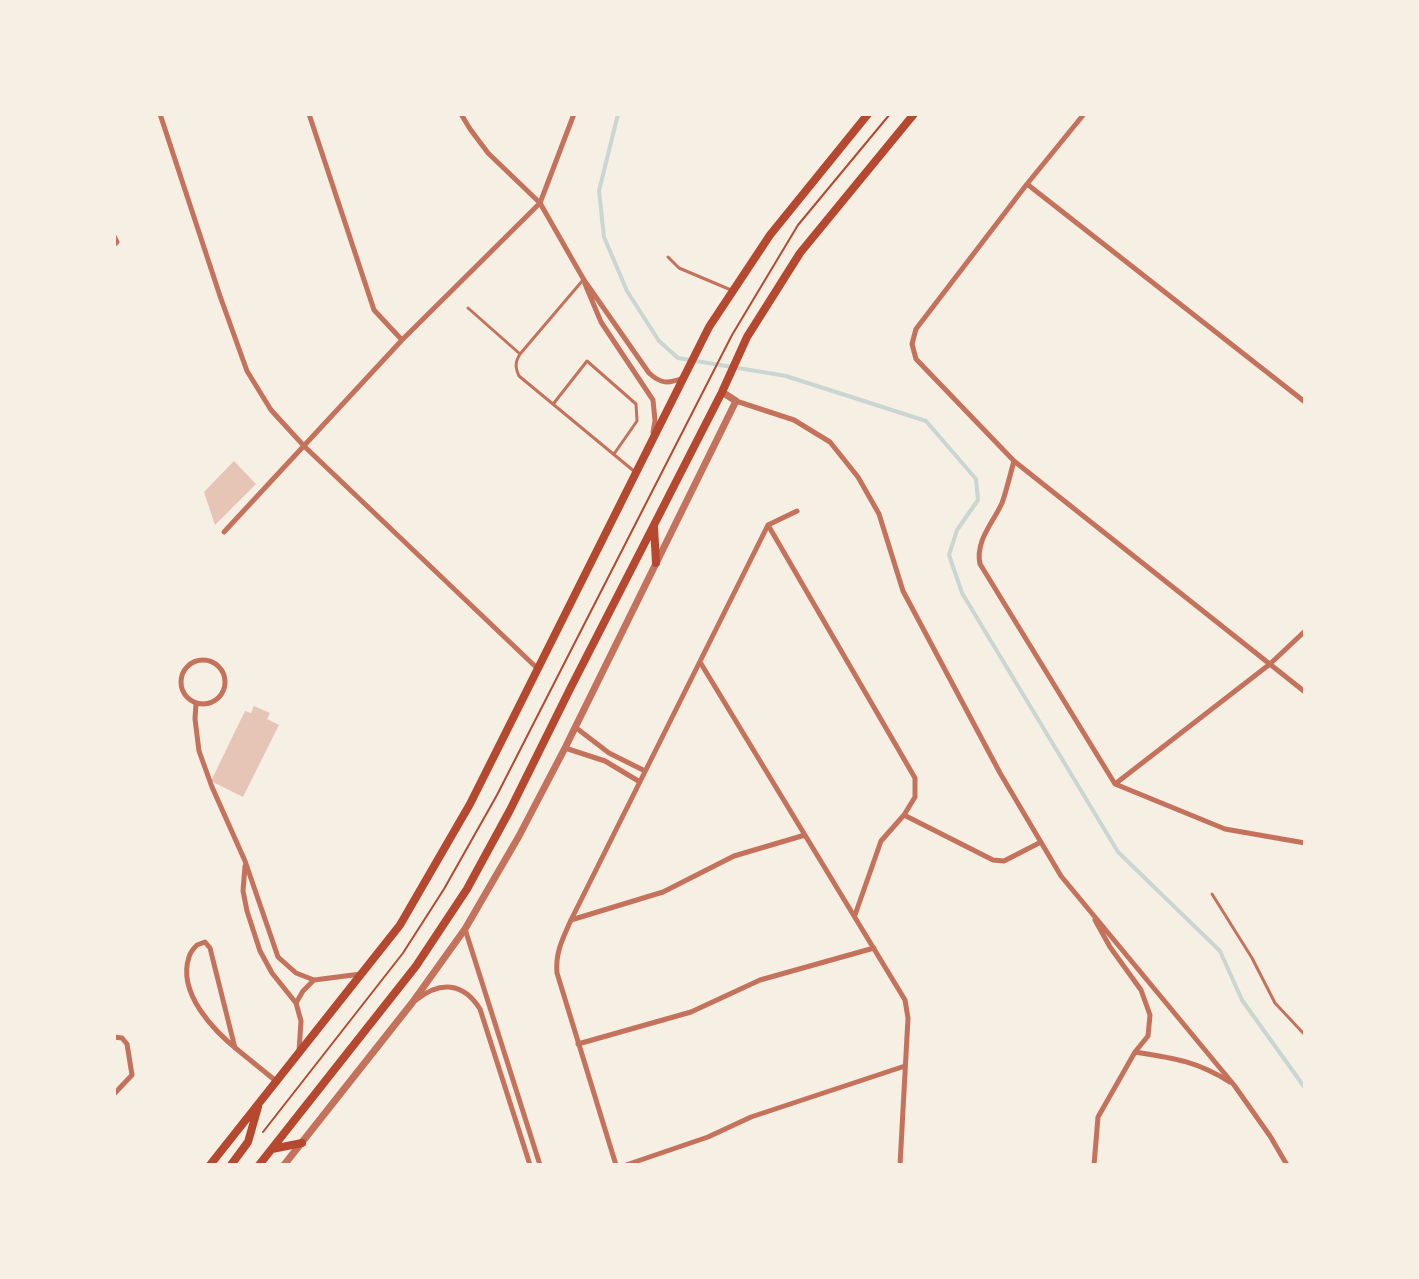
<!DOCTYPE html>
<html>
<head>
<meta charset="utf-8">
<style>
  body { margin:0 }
  #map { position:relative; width:1419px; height:1279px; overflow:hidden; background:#f6efe4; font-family:"Titillium Web",sans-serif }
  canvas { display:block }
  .frame { position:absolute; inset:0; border:116px solid #f6efe4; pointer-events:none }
</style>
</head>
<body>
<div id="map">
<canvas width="1419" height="1279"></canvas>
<div class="frame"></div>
</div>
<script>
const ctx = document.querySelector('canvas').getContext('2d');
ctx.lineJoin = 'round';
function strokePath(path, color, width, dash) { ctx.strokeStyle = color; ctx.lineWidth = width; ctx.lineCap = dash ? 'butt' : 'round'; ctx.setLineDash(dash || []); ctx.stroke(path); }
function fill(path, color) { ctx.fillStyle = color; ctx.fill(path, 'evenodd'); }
strokePath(new Path2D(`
  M 618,114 L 599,191 L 604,237 L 627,291 L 659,341 L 678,358 L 786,376 L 926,421 L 976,479 L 978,500 L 957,530 L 949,555 L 962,593 L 1118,852 L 1220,951 L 1242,1000 L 1305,1088`), '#c9d6d2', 4);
fill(new Path2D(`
  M 234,461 L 256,484 L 215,525 L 204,492 Z
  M 254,706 L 270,713 L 267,719 L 279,725 L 243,797 L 211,781 L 245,711 L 251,713 Z`), '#e6c5b7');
strokePath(new Path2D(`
  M 263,1132 L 403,953 L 444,889 L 497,795 L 732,335 L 798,225 L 890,114`), '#b5482f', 2);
strokePath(new Path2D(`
  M 668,257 L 679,268 L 731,290
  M 583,280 L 520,354 C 515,362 515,367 519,376 L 635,472
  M 468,308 L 520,354
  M 554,403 L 587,361 L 636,404 L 637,421 L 614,454
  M 1212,894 L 1252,958 L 1275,1003 L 1305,1035`), '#c5725c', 3);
strokePath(new Path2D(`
  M 160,114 L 220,296 L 247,371 L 271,410 L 304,446 L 538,669
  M 309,114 L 374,310 L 402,340
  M 461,114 L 470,129 L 488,153 L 540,203 L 584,280 L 649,373 C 661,384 668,384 683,378
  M 1084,114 L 1027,184 L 916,329 L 912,344 L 916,359 L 1014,461 L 1305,692
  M 1027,184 L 1305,402
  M 114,236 L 117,242 L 114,245
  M 585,284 L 601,322 L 653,400 L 655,421 L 653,432
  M 736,401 L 794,420 L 830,442 L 858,477 L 879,514 L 903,591 L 1000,773 L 1061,876 L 1234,1085 L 1270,1136 L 1287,1165
  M 1014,461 C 1010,475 1007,489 1002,503 C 993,523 975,541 980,564 L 1115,784 L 1225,829 L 1305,843
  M 768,525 L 915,778 L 915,797 L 904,815 L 881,841 L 855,915
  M 224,532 L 402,340 L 540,203 L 574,114
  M181 682a22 22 0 1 1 44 0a22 22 0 1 1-44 0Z
  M 700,662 L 905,1000 L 908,1018 L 900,1165
  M 196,703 L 195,719 L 199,751 L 212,787 L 245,861 L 278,957 L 296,973 L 314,980 L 361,974
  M 575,727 L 609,753 L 645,771
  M 565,748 L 605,761 L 640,782
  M 1115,784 L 1270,664 L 1305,631
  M 904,815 L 993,860 L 1004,861 L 1041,842
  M 245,866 L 243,891 L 247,911 L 260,951 L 272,973 L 296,1003 L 301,1021 L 299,1051
  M 571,920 L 663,892 L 734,856 L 805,835
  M 465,929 L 540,1165
  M 416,1000 C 440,981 463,982 480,1009 L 530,1165
  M 296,1003 L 303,991 L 314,980
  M 114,1037 L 122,1038 L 127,1044 L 132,1075 L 114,1094
  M 578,1044 L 691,1012 L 760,980 L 874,948
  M 235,1048 L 210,948 L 205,942 L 197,945 C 194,948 190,953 189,957 C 177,993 214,1031 239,1051 L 276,1081
  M 1135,1052 C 1174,1058 1196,1061 1230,1082
  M 616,1165 L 557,973 C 555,953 563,938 571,920 L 768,525 L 797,511
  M 626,1165 L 708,1137 L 751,1117 L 905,1066
  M 1094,1165 L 1098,1117 L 1135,1052 L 1148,1036 L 1150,1015 L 1141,990 L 1110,947 L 1095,920`), '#c5725c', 5);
strokePath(new Path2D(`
  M 284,1165 L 412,1003 L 465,929 L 519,836 L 565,748 L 736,401 L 722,392`), '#c5725c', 7);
strokePath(new Path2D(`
  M 654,527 L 656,563
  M 272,1149 L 302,1143
  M 210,1165 L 400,925 L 470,804 L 709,327 L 770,235 L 868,114
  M 231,1165 L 248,1142 L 258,1107
  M 259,1165 L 416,966 L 467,889 L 510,810 L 570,689 L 722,392 L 747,337 L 800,253 L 914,114`), '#b5482f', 8);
</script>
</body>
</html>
